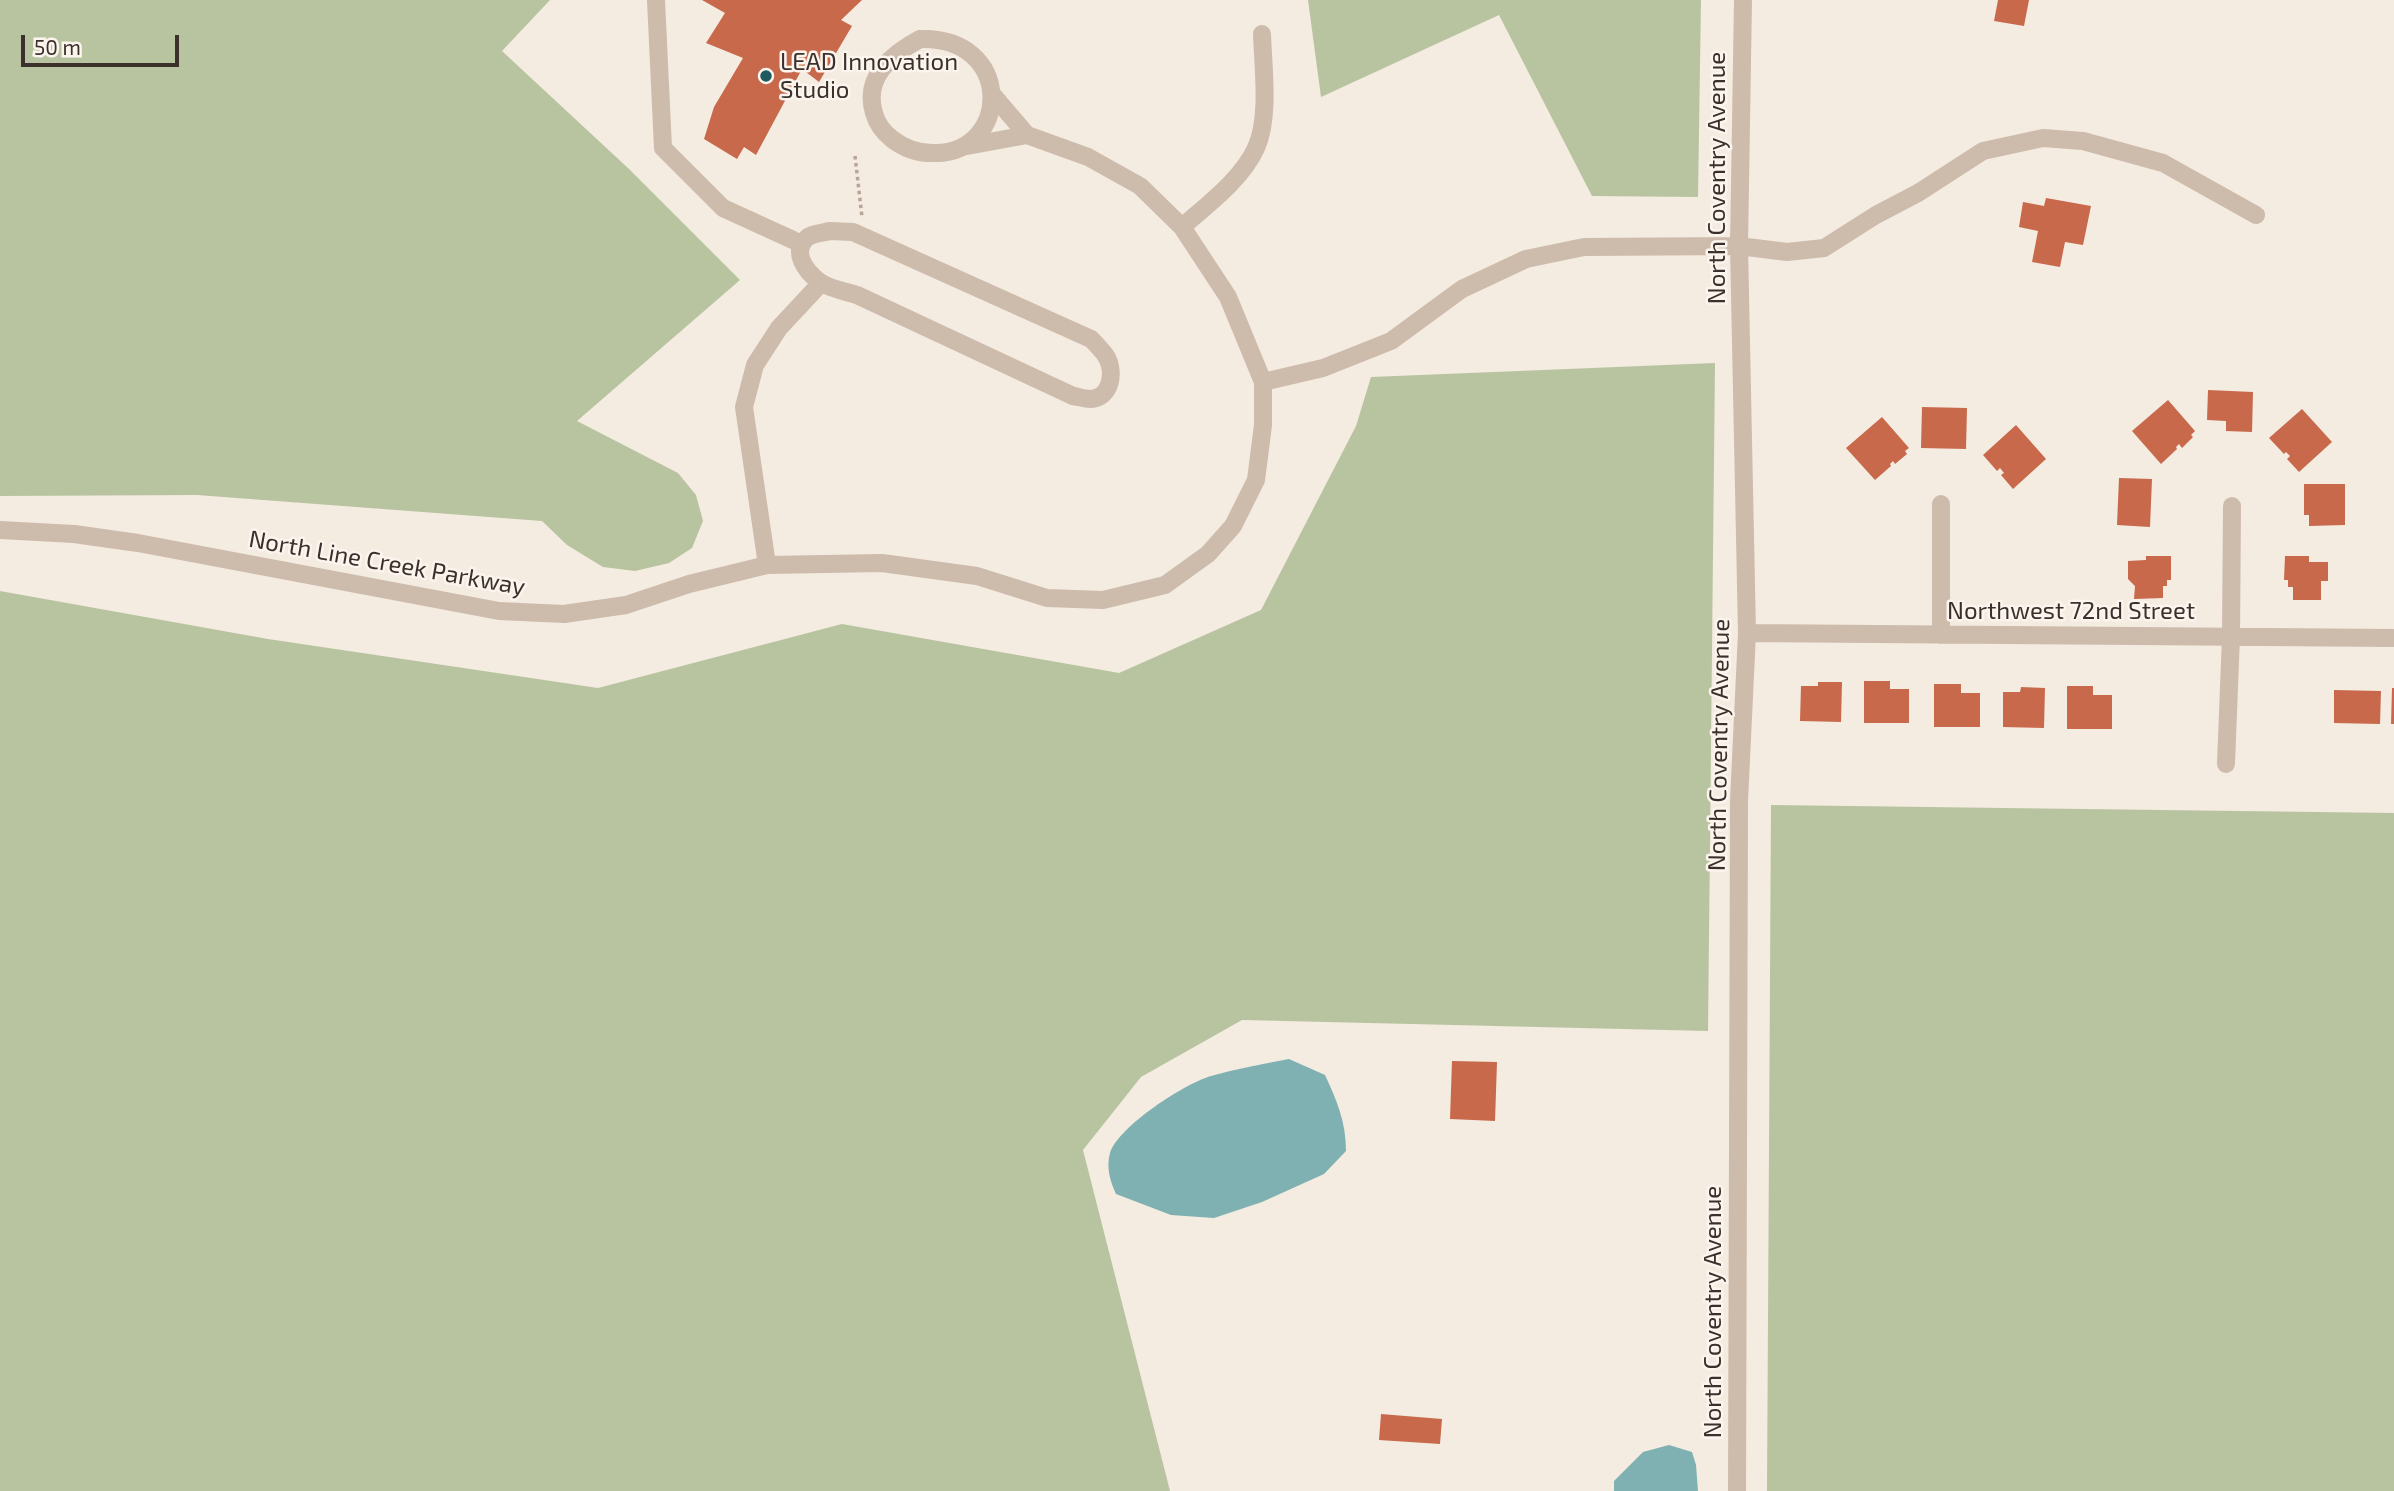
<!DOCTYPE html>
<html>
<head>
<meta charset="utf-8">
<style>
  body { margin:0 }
  #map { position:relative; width:2394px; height:1491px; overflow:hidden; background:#f4ebe1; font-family:"Exo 2",sans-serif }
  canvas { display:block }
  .scale { position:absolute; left:21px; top:35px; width:158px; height:32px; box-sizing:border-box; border:4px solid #3b302b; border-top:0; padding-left:9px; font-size:21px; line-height:24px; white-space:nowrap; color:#3b302b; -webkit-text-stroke:5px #fbf5ee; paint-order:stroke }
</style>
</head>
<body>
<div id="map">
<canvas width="2394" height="1491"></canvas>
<div class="scale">50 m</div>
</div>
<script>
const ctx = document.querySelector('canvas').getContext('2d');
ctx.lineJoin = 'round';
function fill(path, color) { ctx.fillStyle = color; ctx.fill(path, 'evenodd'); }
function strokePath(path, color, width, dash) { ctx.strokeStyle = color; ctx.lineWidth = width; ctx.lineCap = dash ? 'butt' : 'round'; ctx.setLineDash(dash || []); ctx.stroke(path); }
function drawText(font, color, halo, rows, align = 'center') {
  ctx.font = font + ' "Exo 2",sans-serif'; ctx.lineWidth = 5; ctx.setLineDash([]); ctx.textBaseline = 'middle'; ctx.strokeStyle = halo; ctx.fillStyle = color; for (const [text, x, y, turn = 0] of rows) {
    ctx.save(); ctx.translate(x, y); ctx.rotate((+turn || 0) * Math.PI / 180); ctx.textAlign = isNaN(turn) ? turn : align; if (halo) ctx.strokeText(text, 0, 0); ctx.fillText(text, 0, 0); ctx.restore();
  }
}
fill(new Path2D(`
  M 0,0 L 550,0 L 502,51 L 629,169 L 740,280 L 577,421 L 678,473 L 696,495 L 703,521 L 692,548 L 669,563 L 635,571 L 603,567 L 567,545 L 542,521 L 197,495 L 0,496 Z
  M 1308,0 L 1701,0 L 1698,197 L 1592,196 L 1499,15 L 1321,97 Z
  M 1715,363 L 1708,1031 L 1242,1020 L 1141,1077 L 1083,1150 L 1170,1491 L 0,1491 L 0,591 L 268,639 L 598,688 L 842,624 L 1119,673 L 1261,610 L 1356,426 L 1371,377 Z
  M 1771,805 L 2394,813 L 2394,1491 L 1767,1491 Z`), '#b8c4a0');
fill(new Path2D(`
  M 1289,1059 L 1325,1075 C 1337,1101 1346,1122 1346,1151 L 1324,1174 L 1262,1202 L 1214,1218 L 1171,1215 L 1116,1194 C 1110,1181 1106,1167 1110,1153 C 1119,1126 1184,1084 1211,1076 C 1236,1069 1263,1064 1289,1059 Z
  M 1669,1445 L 1692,1452 L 1696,1465 L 1698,1491 L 1614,1491 L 1614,1481 L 1643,1452 Z`), '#7fb0b2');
fill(new Path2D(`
  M 702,0 L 862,0 L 841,20 L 852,26 L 819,82 L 802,69 L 756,155 L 744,147 L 737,159 L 704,139 L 714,107 L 743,58 L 706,43 L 725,13 Z
  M 1998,0 L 2029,0 L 2024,26 L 1994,21 Z
  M 2046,198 L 2091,206 L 2083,245 L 2065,242 L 2060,267 L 2032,262 L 2038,231 L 2019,227 L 2023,202 L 2044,206 Z
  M 2208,390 L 2253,392 L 2252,432 L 2226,431 L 2226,421 L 2207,420 Z
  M 2168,400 L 2195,431 L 2191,435 L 2193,437 L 2182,448 L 2179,444 L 2176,447 L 2177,449 L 2161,464 L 2132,431 Z
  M 1922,407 L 1967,408 L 1966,449 L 1921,448 Z
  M 2302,409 L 2332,442 L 2299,472 L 2287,459 L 2290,456 L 2286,452 L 2284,454 L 2269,438 Z
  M 1882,417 L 1909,448 L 1905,451 L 1907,454 L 1895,464 L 1893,461 L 1890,464 L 1891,466 L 1875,480 L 1846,448 Z
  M 2016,425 L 2046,459 L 2013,489 L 2001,475 L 2004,473 L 2000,468 L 1997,471 L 1983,455 Z
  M 2119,478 L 2152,479 L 2150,527 L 2117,525 Z
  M 2304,484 L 2345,484 L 2345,525 L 2309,526 L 2309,515 L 2304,515 Z
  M 2146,556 L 2171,556 L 2171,580 L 2167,580 L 2167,586 L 2163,586 L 2163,598 L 2134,599 L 2135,586 L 2128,579 L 2128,561 L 2146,560 Z
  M 2285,556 L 2309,556 L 2309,562 L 2328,562 L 2328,581 L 2321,581 L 2321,600 L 2293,600 L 2293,587 L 2288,587 L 2288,580 L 2284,580 Z
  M 1864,681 L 1890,681 L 1890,689 L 1909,689 L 1909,723 L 1864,723 Z
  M 1818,682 L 1842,682 L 1841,722 L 1800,721 L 1801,686 L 1818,686 Z
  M 1934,684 L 1961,684 L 1961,693 L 1980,693 L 1980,727 L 1934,727 Z
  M 2067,686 L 2093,686 L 2093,695 L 2112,695 L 2112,729 L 2067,729 Z
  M 2021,687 L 2045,688 L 2044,728 L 2003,727 L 2003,692 L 2020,692 Z
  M 2392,688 L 2394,688 L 2394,724 L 2391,724 Z
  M 2334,690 L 2381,691 L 2380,724 L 2334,723 Z
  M 1452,1061 L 1497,1062 L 1495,1121 L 1450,1119 Z
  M 1381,1414 L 1442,1419 L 1440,1444 L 1379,1440 Z`), '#c8694b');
strokePath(new Path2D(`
  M 855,156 L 862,217`), '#b9a596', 3.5, [3.5, 3.5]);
strokePath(new Path2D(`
  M 656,0 L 663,148 L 723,208 L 793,240
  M 920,39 C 1014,36 1011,152 936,153 C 919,154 905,149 892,139 C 883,132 877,124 874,113 C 863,77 892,54 920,39 Z
  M 967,146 L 1027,135
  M 1182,227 C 1208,204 1242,179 1256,148 C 1270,118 1263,67 1262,34
  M 830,231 L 853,232 L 1091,339 C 1096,344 1102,350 1106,356 C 1115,371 1112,398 1090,399 C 1085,399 1079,397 1073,396 L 857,295 C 845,291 830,289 820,282 C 806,272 790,251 808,237 C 814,233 823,233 830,231 Z
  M 1263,382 L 1323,368 L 1391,341 L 1462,289 L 1526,259 L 1584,247 L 1739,246 L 1787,252 L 1824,248 L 1876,215 L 1918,193 L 1983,151 L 2043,138 L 2083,141 L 2163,163 L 2256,215
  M 1941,504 L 1941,635
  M 0,530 L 74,534 L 138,543 L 499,611 L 564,614 L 626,605 L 689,584 L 767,565 L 882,563 L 977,576 L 1047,598 L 1103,600 L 1165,585 L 1208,554 L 1233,526 L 1256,480 L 1263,425 L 1263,382 L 1228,297 L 1182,227 L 1140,186 L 1088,157 L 1027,135 L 992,94
  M 767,565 L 744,407 L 755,365 L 779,328 L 821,283
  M 1747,633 L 2394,638
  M 2226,764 L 2231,636 L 2232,506
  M 1737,1491 L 1739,801 L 1747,633 L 1739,246 L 1743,0`), '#cdbbac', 18);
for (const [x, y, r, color] of [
  [766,76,7,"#1f5a5e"]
]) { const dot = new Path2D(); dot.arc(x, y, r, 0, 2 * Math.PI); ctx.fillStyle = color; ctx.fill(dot); strokePath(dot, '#fbf5ee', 2.5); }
drawText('24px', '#3b302b', '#fbf5ee', [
  ["LEAD Innovation",780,62],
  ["Studio",780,90]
], 'left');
drawText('24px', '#3b302b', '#fbf5ee', [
  ["North Coventry Avenue",1717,178,-90],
  ["North Line Creek Parkway",387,563,10],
  ["Northwest 72nd Street",2071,611],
  ["North Coventry Avenue",1719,745,-89],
  ["North Coventry Avenue",1713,1312,-90]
]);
</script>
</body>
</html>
